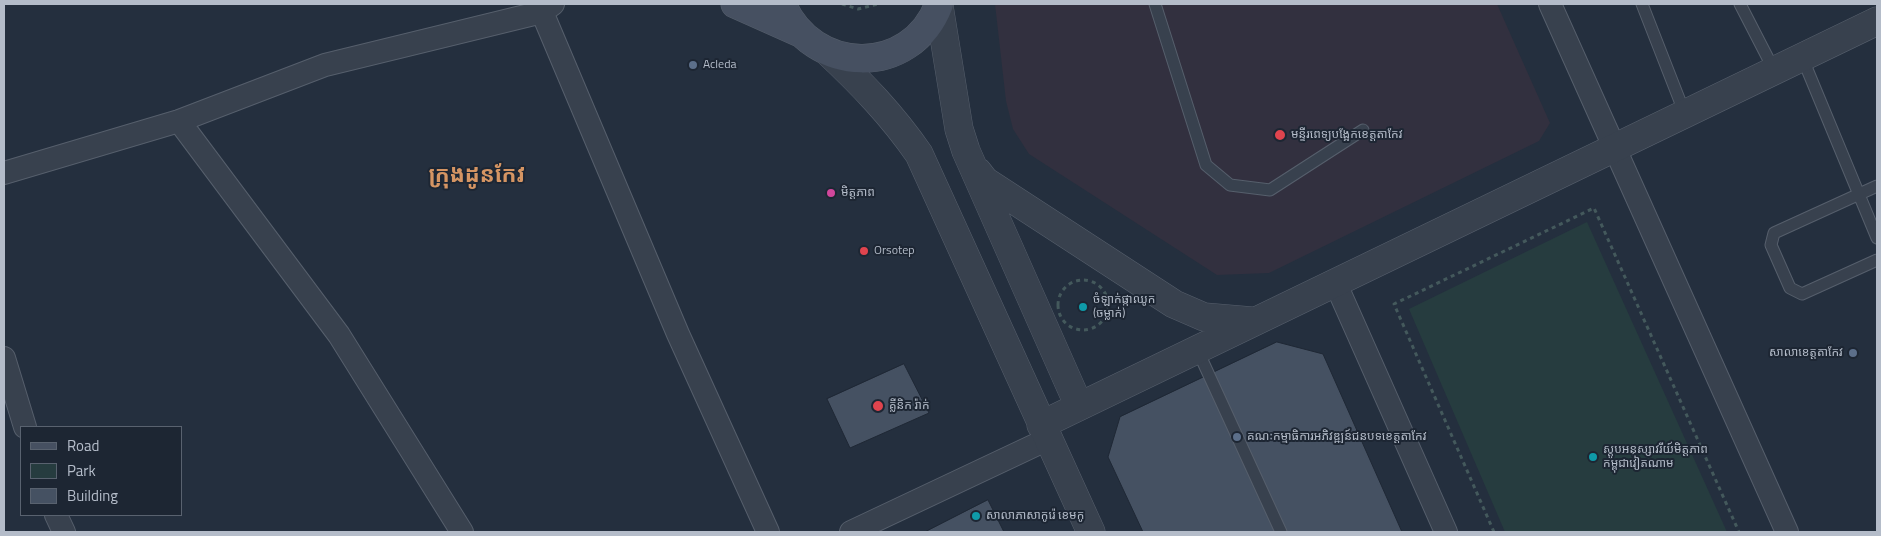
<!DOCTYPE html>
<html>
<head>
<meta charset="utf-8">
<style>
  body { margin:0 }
  #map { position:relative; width:1881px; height:536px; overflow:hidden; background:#242f3e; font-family:"Titillium Web",sans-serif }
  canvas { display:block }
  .frame { position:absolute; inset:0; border:5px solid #b4bcc9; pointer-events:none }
  .legend { position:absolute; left:20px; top:426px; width:162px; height:90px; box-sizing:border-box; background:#1d2633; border:1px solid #59626f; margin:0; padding:6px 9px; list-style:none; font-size:15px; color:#b4bcc9 }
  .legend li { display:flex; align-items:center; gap:10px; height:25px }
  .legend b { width:25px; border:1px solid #59626f }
</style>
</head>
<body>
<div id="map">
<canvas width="1881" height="536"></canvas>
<div class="frame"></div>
<ul class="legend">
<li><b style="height:6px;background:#465061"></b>Road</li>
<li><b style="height:14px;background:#263c3f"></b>Park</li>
<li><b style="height:14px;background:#455162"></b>Building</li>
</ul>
</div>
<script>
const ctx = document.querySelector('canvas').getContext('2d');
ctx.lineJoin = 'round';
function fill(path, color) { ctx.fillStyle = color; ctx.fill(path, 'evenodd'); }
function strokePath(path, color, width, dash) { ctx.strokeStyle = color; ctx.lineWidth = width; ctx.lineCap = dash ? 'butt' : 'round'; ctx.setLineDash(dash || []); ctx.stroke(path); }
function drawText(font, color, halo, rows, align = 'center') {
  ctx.font = font + ' "Titillium Web","Noto Sans Khmer",sans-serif'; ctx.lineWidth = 4; ctx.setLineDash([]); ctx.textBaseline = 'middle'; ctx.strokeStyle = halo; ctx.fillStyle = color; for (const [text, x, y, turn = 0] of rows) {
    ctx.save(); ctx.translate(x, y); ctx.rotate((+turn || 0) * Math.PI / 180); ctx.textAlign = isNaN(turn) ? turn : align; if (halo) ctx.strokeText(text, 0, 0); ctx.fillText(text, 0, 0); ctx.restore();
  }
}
fill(new Path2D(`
  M 995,4 L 1497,4 L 1550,123 L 1539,141 L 1269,273 L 1217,275 L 1029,154 L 1013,129 L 1006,101 Z`), '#32303f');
fill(new Path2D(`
  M 1587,222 L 1727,532 L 1505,532 L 1409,309 Z`), '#263c3f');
const building = new Path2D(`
  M 1277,342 L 1323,354 L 1402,532 L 1143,532 L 1108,457 L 1120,417 Z
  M 904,364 L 929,413 L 850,448 L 827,399 Z
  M 988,500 L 1004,532 L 925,532 Z`);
fill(building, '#455162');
strokePath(building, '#1f2835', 1);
const service = new Path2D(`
  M 1155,4 L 1206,165 L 1230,185 L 1270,190 L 1363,130
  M 1642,4 L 1685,114
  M 1740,4 L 1774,70
  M 1802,57 L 1877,238
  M 1877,186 L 1774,233 L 1771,245 L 1790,288 L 1802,294 L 1877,260
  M 1197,349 L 1281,532`);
const minor = new Path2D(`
  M 1550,4 L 1787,532
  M 542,12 L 678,334 L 768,532
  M 179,121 L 339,335 L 462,532
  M 4,173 L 179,121 L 325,65 L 542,12 L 553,4
  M 1335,282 L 1446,532
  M 4,358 L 25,427
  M 56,515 L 64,532
  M 851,532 L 1048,439`);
const tertiary = new Path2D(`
  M 939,6 L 959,129 L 966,151 L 1079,406
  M 828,52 C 862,84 892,115 919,154 L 1091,532
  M 978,172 L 985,181 L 1174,304 L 1204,317 L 1251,321
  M 1041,425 L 1877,21`);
const secondary = new Path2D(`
  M 735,4 L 800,33
  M 782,4 C 812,75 911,78 939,4`);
strokePath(service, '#565f6c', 13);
strokePath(minor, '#565f6c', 24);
strokePath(tertiary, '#565f6c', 29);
strokePath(secondary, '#565f6c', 29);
strokePath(new Path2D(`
  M 842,4 L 858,9 L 878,4
  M1058 305a25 25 0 1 1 50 0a25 25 0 1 1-50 0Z
  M 1494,532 L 1394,304 L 1594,208 L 1739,532`), '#44595c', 3, [4, 4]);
strokePath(service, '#38414e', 11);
strokePath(minor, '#38414e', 22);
strokePath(tertiary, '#38414e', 28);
strokePath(secondary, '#465061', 28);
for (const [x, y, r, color] of [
  [693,65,5,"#5c6f8a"],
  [1280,135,6,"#e0444e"],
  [831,193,5,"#d1479c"],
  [864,251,5,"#e0444e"],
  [1083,307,5,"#0f9aa8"],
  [1853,353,5,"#5c6f8a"],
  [878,406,6,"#e0444e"],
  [1237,437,5,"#5c6f8a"],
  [1593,457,5,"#0f9aa8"],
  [976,516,5,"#0f9aa8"]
]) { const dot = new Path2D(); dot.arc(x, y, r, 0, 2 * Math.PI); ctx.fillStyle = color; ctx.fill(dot); strokePath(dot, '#1d2633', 2); }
drawText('12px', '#b4bcc9', '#1d2633', [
  ["Acleda",703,65],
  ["មន្ទីរពេទ្យបង្អែកខេត្តតាកែវ",1291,135],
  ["មិត្តភាព",841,193],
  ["Orsotep",874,251],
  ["ចំឡាក់ផ្កាឈូក",1093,300],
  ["(ចម្លាក់)",1093,314],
  ["សាលាខេត្តតាកែវ",1843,353,"right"],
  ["គ្លីនិក រ៉ាក់",889,406],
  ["គណៈកម្មាធិការអភិវឌ្ឍន៍ជនបទខេត្តតាកែវ",1247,437],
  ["ស្តូបអនុស្សាវរីយ៍មិត្តភាព",1603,450],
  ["កម្ពុជាវៀតណាម",1603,464],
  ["សាលាភាសាកូរ៉េ ខេមកូ",986,516]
], 'left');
drawText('bold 22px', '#d59563', '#1d2633', [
  ["ក្រុងដូនកែវ",477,177]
]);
</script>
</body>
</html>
